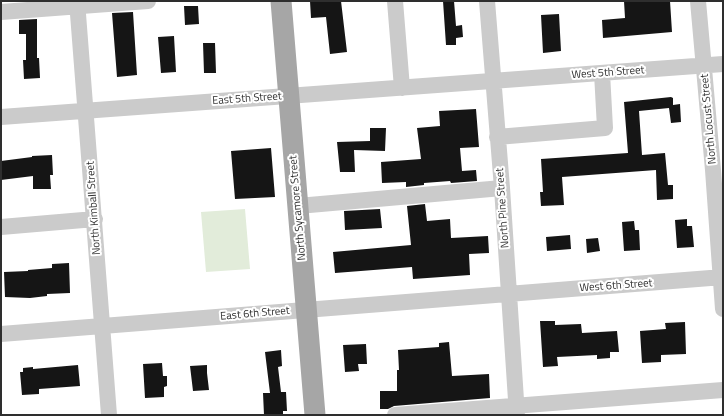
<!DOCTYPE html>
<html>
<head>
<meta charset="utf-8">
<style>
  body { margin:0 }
  #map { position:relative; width:724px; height:416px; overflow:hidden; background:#fff; font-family:"Titillium Web",sans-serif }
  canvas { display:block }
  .frame { position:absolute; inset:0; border:2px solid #2e2e2e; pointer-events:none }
</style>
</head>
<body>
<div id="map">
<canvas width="724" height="416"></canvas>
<div class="frame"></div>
</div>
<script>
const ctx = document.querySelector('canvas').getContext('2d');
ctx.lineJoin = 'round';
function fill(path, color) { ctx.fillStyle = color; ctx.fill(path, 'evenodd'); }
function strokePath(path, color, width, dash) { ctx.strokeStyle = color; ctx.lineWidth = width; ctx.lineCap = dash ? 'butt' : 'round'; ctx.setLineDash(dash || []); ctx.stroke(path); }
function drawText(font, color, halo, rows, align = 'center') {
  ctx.font = font + ' "Titillium Web",sans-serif'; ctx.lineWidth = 4; ctx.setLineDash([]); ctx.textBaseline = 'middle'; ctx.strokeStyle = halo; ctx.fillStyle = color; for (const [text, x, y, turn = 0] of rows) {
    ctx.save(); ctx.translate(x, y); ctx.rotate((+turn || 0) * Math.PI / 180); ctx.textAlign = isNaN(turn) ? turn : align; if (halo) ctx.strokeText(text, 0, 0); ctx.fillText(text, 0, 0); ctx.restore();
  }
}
fill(new Path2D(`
  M 245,209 L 250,269 L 206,272 L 201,212 Z`), '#e2ecda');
fill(new Path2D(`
  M 310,1 L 341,1 L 347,52 L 330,54 L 326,17 L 311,18 Z
  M 443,1 L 454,1 L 456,26 L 462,25 L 463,37 L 456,38 L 456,45 L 446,45 Z
  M 624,1 L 670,1 L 672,32 L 603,38 L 602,20 L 625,18 Z
  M 184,6 L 198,6 L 199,24 L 185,25 Z
  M 133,12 L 137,75 L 117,77 L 112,13 Z
  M 559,14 L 561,51 L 543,53 L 541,15 Z
  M 37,19 L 37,58 L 39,58 L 40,78 L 24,79 L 23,60 L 26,60 L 26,34 L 19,34 L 19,20 Z
  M 174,36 L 176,72 L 161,73 L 158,37 Z
  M 203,43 L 215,43 L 216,73 L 204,73 Z
  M 671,97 L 673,98 L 673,105 L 680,104 L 681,122 L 671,123 L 669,108 L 639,111 L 642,155 L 665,153 L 668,185 L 673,185 L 673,199 L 657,200 L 656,170 L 562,177 L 564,205 L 541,206 L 540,192 L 543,192 L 541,159 L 628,153 L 624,102 Z
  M 476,109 L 479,147 L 460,148 L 462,171 L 476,170 L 477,181 L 451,183 L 450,181 L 424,183 L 424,185 L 406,187 L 406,182 L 382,183 L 381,162 L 421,159 L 417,128 L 440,126 L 439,111 Z
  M 370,128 L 386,128 L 385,151 L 354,150 L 355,172 L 340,172 L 337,142 L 370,141 Z
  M 271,148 L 275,197 L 235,199 L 231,151 Z
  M 52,155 L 53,175 L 50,175 L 51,189 L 33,189 L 33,176 L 1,180 L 1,161 L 32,157 L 32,156 Z
  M 425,204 L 427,221 L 450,219 L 451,238 L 488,236 L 489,253 L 469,254 L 470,275 L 413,279 L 412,267 L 335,273 L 333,252 L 411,245 L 407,206 Z
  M 380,209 L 382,228 L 345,230 L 344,211 Z
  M 687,219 L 687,226 L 692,226 L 694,247 L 677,248 L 675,220 Z
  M 634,221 L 635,230 L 639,230 L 640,250 L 624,251 L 622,222 Z
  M 570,235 L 571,249 L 547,251 L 546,237 Z
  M 598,238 L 600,251 L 587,253 L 586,239 Z
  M 69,263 L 70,293 L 47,294 L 47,296 L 30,298 L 5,297 L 4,272 L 28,271 L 28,270 L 52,268 L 52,264 Z
  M 540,321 L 555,321 L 555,325 L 581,324 L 582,333 L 617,331 L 619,352 L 610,352 L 610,358 L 597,359 L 597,355 L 557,357 L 558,366 L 543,367 Z
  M 685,322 L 686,354 L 661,355 L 661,362 L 642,363 L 640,331 L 666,329 L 665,323 Z
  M 449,342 L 452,376 L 489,374 L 490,398 L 394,406 L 388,409 L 380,409 L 380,391 L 397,391 L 397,370 L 399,370 L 398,350 L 439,347 L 439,343 Z
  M 366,344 L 367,364 L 358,364 L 359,371 L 345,372 L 343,345 Z
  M 281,350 L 282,366 L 278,367 L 281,392 L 286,392 L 287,411 L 283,411 L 283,415 L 264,415 L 263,393 L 270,393 L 265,352 Z
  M 162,363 L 163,376 L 167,376 L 167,386 L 164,387 L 164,397 L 145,398 L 143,364 Z
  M 78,365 L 80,386 L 39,389 L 39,394 L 22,395 L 20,372 L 23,372 L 23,368 L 33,367 L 33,369 Z
  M 207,365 L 207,373 L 209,390 L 193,391 L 190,366 Z`), '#151515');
strokePath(new Path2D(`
  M 77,1 L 109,415
  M 395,1 L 402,88
  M 487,1 L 502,188 L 517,415
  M 698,1 L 713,170 L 723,309
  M 1,12 L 148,1
  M 1,117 L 723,64
  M 497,137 L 605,128 L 602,73
  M 298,206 L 502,188
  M 1,227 L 95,219
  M 1,334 L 723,277
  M 395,415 L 723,390`), '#cbcbcb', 16);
strokePath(new Path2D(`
  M 281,1 L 315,415`), '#a6a6a6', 21);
drawText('11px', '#2e2e2e', '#fff', [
  ["West 5th Street",608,73,-4],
  ["East 5th Street",247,99,-4],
  ["North Locust Street",709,119,-95],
  ["North Kimball Street",94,208,-94],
  ["North Sycamore Street",298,208,-95],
  ["North Pine Street",503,208,-94],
  ["West 6th Street",616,286,-4],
  ["East 6th Street",255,314,-5]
]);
</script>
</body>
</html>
